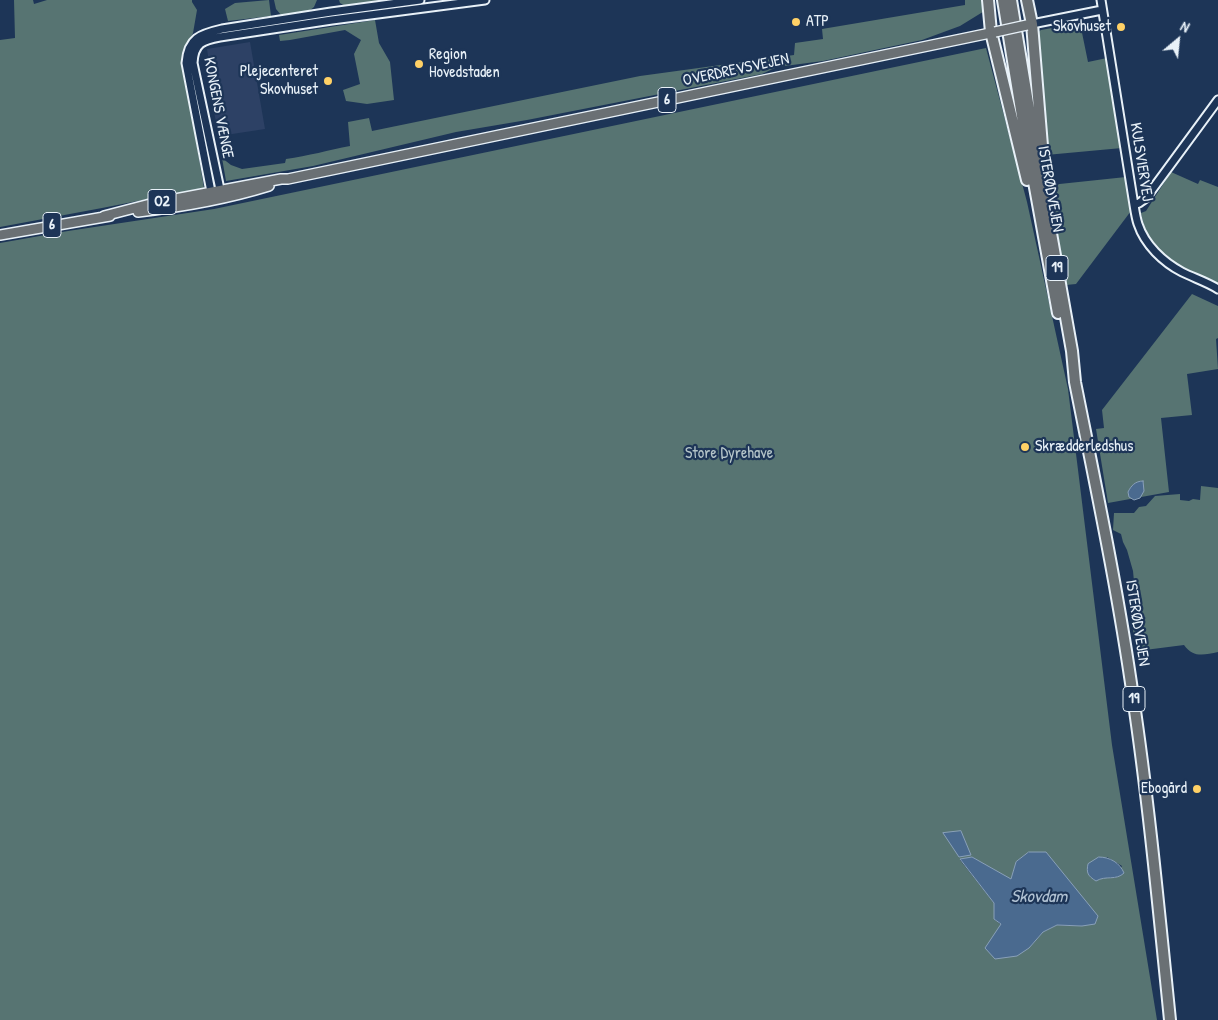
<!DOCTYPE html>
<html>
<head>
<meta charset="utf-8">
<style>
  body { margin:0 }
  #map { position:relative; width:1218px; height:1020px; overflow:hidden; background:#1d3557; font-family:"Patrick Hand",sans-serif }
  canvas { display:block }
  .north { position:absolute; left:1153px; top:15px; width:50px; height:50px; -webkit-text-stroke:4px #1d3557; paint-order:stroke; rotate:28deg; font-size:14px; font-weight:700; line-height:20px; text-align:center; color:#e8f1f8 }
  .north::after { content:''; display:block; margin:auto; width:18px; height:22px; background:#e8f1f8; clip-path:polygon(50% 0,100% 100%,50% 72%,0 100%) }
</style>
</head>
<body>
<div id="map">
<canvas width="1218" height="1020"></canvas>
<div class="north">N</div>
</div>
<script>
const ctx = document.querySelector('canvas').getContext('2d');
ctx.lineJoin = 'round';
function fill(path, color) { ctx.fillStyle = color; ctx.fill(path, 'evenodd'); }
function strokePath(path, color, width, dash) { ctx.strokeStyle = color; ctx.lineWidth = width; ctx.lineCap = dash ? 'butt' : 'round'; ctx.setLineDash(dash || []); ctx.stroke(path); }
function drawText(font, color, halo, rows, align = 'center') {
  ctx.font = font + ' "Patrick Hand",sans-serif'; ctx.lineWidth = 4.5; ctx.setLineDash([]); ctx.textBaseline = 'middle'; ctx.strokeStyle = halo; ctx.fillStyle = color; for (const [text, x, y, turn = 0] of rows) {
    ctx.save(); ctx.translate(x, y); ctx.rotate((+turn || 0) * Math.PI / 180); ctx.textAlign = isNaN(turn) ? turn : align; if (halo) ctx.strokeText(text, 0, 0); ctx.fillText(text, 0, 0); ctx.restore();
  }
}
fill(new Path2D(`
  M 250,42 L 265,129 L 219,136 L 211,98 L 214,96 L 207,49 Z`), '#2d4165');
fill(new Path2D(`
  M 14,0 L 33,0 L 34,4 L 47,0 L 192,0 L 192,2 L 197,10 L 193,33 L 182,56 L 204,188 L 102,208 L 0,227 L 0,40 L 15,38 Z
  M 269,0 L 271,16 L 228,21 L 225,9 L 235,3 Z
  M 274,0 L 317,0 L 314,7 L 309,11 L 281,15 L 276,9 Z
  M 339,0 L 391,0 L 347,7 L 340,3 Z
  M 965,0 L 985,0 L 986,10 L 960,26 L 922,40 L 823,61 L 777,67 L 762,74 L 527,120 L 456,132 L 313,166 L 226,181 L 222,158 L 231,165 L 242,169 L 285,163 L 286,159 C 308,156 329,150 350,146 L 348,122 L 369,118 L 372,131 L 640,76 L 794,55 L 795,43 L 823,39 L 822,29 L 965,5 Z
  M 375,20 L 379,43 L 390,62 L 394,100 L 367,104 L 346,101 L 343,90 L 360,84 L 354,54 L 361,40 L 345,30 L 290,40 L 280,41 L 279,35 Z
  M 1080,23 L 1088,62 L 1107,58 L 1122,148 L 1046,155 L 1037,33 L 1041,30 Z
  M 986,48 L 1027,202 L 1068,389 L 1112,745 L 1157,1020 L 0,1020 L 0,243 L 68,231 L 214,209 ZM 1029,852 L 1082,926 L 1057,925 L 1043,932 L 1029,948 L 994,919 L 994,903 L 960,860 L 972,857 L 1011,880 L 1016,862 ZM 1107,857 L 1122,866 L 1115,878 L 1100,878 Z
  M 1171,172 L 1198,184 L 1200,180 L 1218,187 L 1218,284 C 1182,268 1148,257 1141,213 L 1146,211 Z
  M 1126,177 L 1131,211 L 1076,284 L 1066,285 L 1050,185 Z
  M 1192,294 L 1218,306 L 1218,338 L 1216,339 L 1218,369 L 1187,374 L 1192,415 L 1161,418 L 1169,492 L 1108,503 L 1096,429 L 1104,428 L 1102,410 Z
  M 1201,486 L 1218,488 L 1218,652 C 1204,655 1193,658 1184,645 L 1137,651 L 1131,620 L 1135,592 L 1133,571 L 1127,550 L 1123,542 L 1121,534 L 1113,530 L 1114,513 L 1134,513 L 1139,507 L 1146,506 L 1155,496 L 1180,494 L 1180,500 L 1189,501 L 1193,499 L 1200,500 Z`), '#577472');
const water = new Path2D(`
  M 1143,481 L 1144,491 L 1140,498 L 1134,500 L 1129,497 L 1128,492 C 1131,486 1135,481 1143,481 Z
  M 961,831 L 971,855 L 959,857 L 943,833 Z
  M 1029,852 L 1046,852 L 1098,916 L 1095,924 L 1082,926 L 1057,925 L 1043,932 L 1029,948 L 1017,956 L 995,959 L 985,948 L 1001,924 L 994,919 L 994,903 L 960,859 L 972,857 L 1011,879 L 1016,862 Z
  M 1099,857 C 1110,857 1120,863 1124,873 C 1116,881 1106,875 1096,881 C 1088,876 1086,873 1088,864 Z`);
fill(water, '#4a6a8f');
strokePath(water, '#89a0b9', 1);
const minor = new Path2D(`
  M 1101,0 L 1134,205 C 1135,211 1136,218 1138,224 C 1145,245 1163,262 1182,272 C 1194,278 1207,282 1218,289
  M 1032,24 L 1102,10
  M 221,194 L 193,63 C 194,43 203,40 220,37 L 332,20 L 485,0
  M 212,197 L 186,63 C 188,38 200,34 222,29 L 331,12 L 420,0
  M 1134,205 L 1139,203 L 1146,198 L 1218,100`);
const major = new Path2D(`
  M 138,212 C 182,207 227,199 269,186
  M 104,216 L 154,203 L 281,179 L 288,179 L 995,32
  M 0,235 L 110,216`);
const highway = new Path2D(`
  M 988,0 L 991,32 L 1027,180
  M 1003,0 L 1023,122 L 1058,313
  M 1011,0 L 1031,121 L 1072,351 L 1075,382 C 1096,487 1118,591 1133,697 C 1149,804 1159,912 1170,1020
  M 1027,0 L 1032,24 L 1043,158`);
strokePath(minor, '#e8f1f8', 11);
strokePath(major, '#e8f1f8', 12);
strokePath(highway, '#e8f1f8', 14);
strokePath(minor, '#1d3557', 7);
strokePath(major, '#6a7074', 9);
strokePath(highway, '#6a7074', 10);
const majorBridge = new Path2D(`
  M 995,32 L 1027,25`);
strokePath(majorBridge, '#e8f1f8', 12, []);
strokePath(majorBridge, '#6a7074', 9);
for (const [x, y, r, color] of [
  [796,22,5,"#ffd166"],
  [1121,27,5,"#ffd166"],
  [419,64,5,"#ffd166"],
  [328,81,5,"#ffd166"],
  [1025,447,5,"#ffd166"],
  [1197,789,5,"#ffd166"]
]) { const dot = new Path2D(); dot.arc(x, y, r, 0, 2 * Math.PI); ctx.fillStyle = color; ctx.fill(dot); strokePath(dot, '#1d3557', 2); }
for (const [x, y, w] of [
  [667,100,18],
  [162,202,28],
  [52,225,18],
  [1057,268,22],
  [1134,699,22]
]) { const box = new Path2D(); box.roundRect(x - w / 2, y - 12.5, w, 25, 4); ctx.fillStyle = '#1d3557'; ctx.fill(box); strokePath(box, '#e8f1f8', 1); }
drawText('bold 15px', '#e8f1f8', null, [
  ["6",667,100],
  ["O2",162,202],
  ["6",52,225],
  ["19",1057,268],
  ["19",1134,699]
]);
drawText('16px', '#e8f1f8', '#1d3557', [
  ["ATP",806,22],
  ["Skovhuset",1111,27,"right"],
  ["Region",429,55],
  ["Hovedstaden",429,73],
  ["Plejecenteret",318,72,"right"],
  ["Skovhuset",318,90,"right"],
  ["Skrædderledshus",1035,447],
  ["Ebogård",1187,789,"right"]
], 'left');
drawText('16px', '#e8f1f8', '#1d3557', [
  ["OVERDREVSVEJEN",736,70,-12],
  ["KONGENS VÆNGE",218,108,79],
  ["KULSVIERVEJ",1141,162,81],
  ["ISTERØDVEJEN",1050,189,80],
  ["ISTERØDVEJEN",1137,623,81]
]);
drawText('16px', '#b5c5c9', '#1d3557', [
  ["Store Dyrehave",729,454]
]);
drawText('italic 18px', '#b1c2d3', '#1d3557', [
  ["Skovdam",1039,897]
]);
</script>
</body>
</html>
